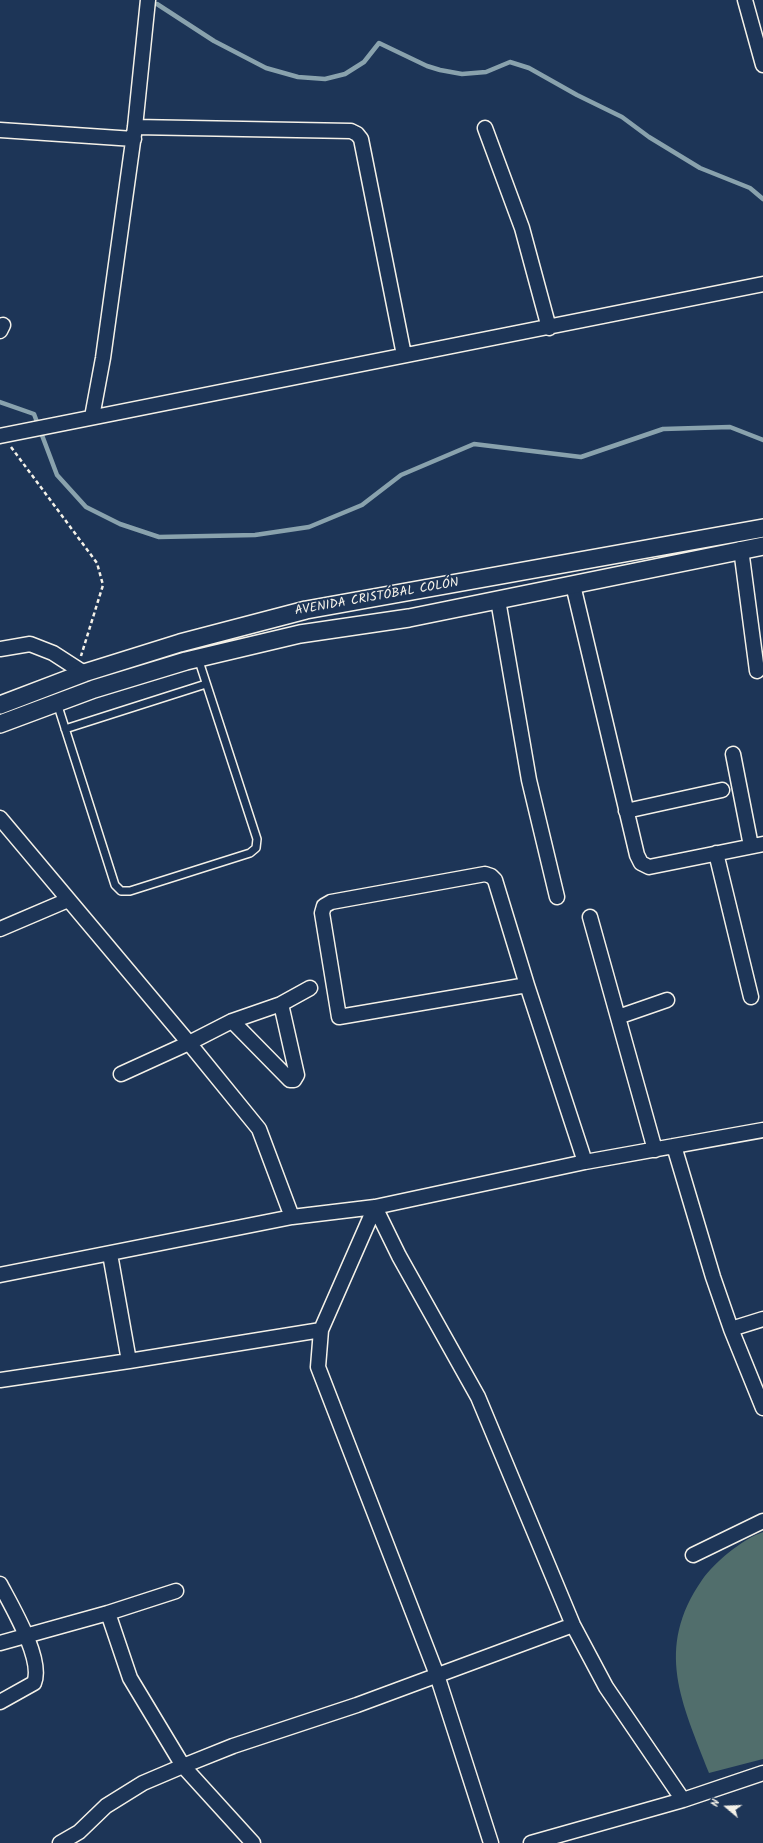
<!DOCTYPE html>
<html>
<head>
<meta charset="utf-8">
<style>
  body { margin:0 }
  #map { position:relative; width:763px; height:1843px; overflow:hidden; background:#1d3557; font-family:Kalam,sans-serif }
  canvas { display:block }
  .north { position:absolute; left:707px; top:1787px; width:40px; height:40px; -webkit-text-stroke:3px #1d3557; paint-order:stroke; rotate:289deg; font-size:11px; font-weight:700; line-height:16px; text-align:center; color:#f4f1e8 }
  .north::after { content:''; display:block; margin:auto; width:14px; height:18px; background:#f4f1e8; clip-path:polygon(50% 0,100% 100%,50% 72%,0 100%) }
</style>
</head>
<body>
<div id="map">
<canvas width="763" height="1843"></canvas>
<div class="north">N</div>
</div>
<script>
const ctx = document.querySelector('canvas').getContext('2d');
ctx.lineJoin = 'round';
function fill(path, color) { ctx.fillStyle = color; ctx.fill(path, 'evenodd'); }
function strokePath(path, color, width, dash) { ctx.strokeStyle = color; ctx.lineWidth = width; ctx.lineCap = dash ? 'butt' : 'round'; ctx.setLineDash(dash || []); ctx.stroke(path); }
function drawText(font, color, halo, rows, align = 'center') {
  ctx.font = font + ' Kalam,sans-serif'; ctx.lineWidth = 3.5; ctx.setLineDash([]); ctx.textBaseline = 'middle'; ctx.strokeStyle = halo; ctx.fillStyle = color; for (const [text, x, y, turn = 0] of rows) {
    ctx.save(); ctx.translate(x, y); ctx.rotate((+turn || 0) * Math.PI / 180); ctx.textAlign = isNaN(turn) ? turn : align; if (halo) ctx.strokeText(text, 0, 0); ctx.fillText(text, 0, 0); ctx.restore();
  }
}
fill(new Path2D(`
  M 763,1532 L 763,1759 L 709,1773 C 682,1703 654,1649 702,1580 C 715,1562 741,1540 763,1532 Z`), '#516e6c');
strokePath(new Path2D(`
  M 157,4 L 214,41 L 266,68 L 298,77 L 325,79 L 345,74 L 364,62 L 379,43 L 427,66 L 440,70 L 462,74 L 486,72 L 510,62 L 529,68 L 577,95 L 622,117 L 649,137 L 700,168 L 750,188 L 763,199
  M 0,402 L 34,414 L 57,475 L 86,507 L 120,524 L 159,537 L 255,535 L 309,527 L 362,505 L 401,475 L 474,444 L 581,457 L 663,429 L 730,427 L 763,440`), '#89a2ad', 4.5);
const service = new Path2D(`
  M 57,703 L 115,885 L 121,891 L 130,891 L 250,853 L 256,848 L 257,839 L 198,658
  M 65,729 L 206,684`);
const minor = new Path2D(`
  M 745,0 L 763,65
  M 135,127 L 351,131 L 357,134 L 361,139 L 404,355
  M 485,128 L 522,228 L 549,328
  M 0,130 L 134,139
  M 0,331 L 3,325
  M 92,417 L 103,358 L 135,127 L 148,0
  M 0,436 L 763,284
  M 741,549 L 757,671
  M 573,585 L 637,855 L 641,863 L 649,867 L 763,844
  M 498,600 L 529,780 L 557,897
  M 0,649 L 30,644 L 53,653 L 84,673
  M 733,754 L 751,846
  M 626,811 L 722,790
  M 0,818 L 189,1043 L 259,1129 L 292,1217
  M 716,853 L 751,997
  M 590,917 L 655,1150
  M 0,929 L 68,900
  M 527,985 L 339,1017 L 322,913 L 324,906 L 331,902 L 485,874 L 491,876 L 495,880 L 527,985 L 585,1162
  M 618,1017 L 667,1000
  M 232,1021 L 290,1080 L 294,1080 L 297,1075 L 281,1004
  M 121,1074 L 189,1043 L 232,1021 L 281,1004 L 310,988
  M 674,1146 L 713,1277 L 731,1329 L 763,1408
  M 375,1207 L 321,1330 L 318,1367 L 437,1675 L 491,1843
  M 375,1207 L 399,1256 L 478,1397 L 573,1625 L 606,1687 L 683,1800
  M 110,1254 L 129,1361 L 321,1330
  M 0,1275 L 292,1217 L 375,1207 L 585,1162 L 763,1130
  M 731,1329 L 763,1319
  M 0,1380 L 129,1361
  M 693,1555 L 763,1521
  M 0,1584 C 11,1605 44,1660 34,1683 L 0,1702
  M 108,1613 L 130,1678 L 183,1766 L 253,1843
  M 0,1643 L 108,1613 L 176,1591
  M 60,1843 L 79,1832 L 106,1806 L 143,1783 L 183,1766 L 233,1746 L 357,1705 L 573,1625
  M 531,1843 L 683,1800 L 763,1773`);
const tertiary = new Path2D(`
  M 0,705 L 84,673 L 180,643 L 306,610 L 763,528
  M 0,724 L 94,689 L 186,661 L 300,634 L 409,618 L 763,546`);
strokePath(service, '#f4f1e8', 10);
strokePath(minor, '#f4f1e8', 17);
strokePath(tertiary, '#f4f1e8', 20);
strokePath(new Path2D(`
  M 11,447 L 97,563 L 103,585 L 81,656`), '#f4f1e8', 2.5, [4, 3]);
strokePath(service, '#1d3557', 7);
strokePath(minor, '#1d3557', 14);
strokePath(tertiary, '#1d3557', 17);
drawText('13px', '#f4f1e8', '#1d3557', [
  ["AVENIDA CRISTÓBAL COLÓN",377,598,-10]
]);
</script>
</body>
</html>
